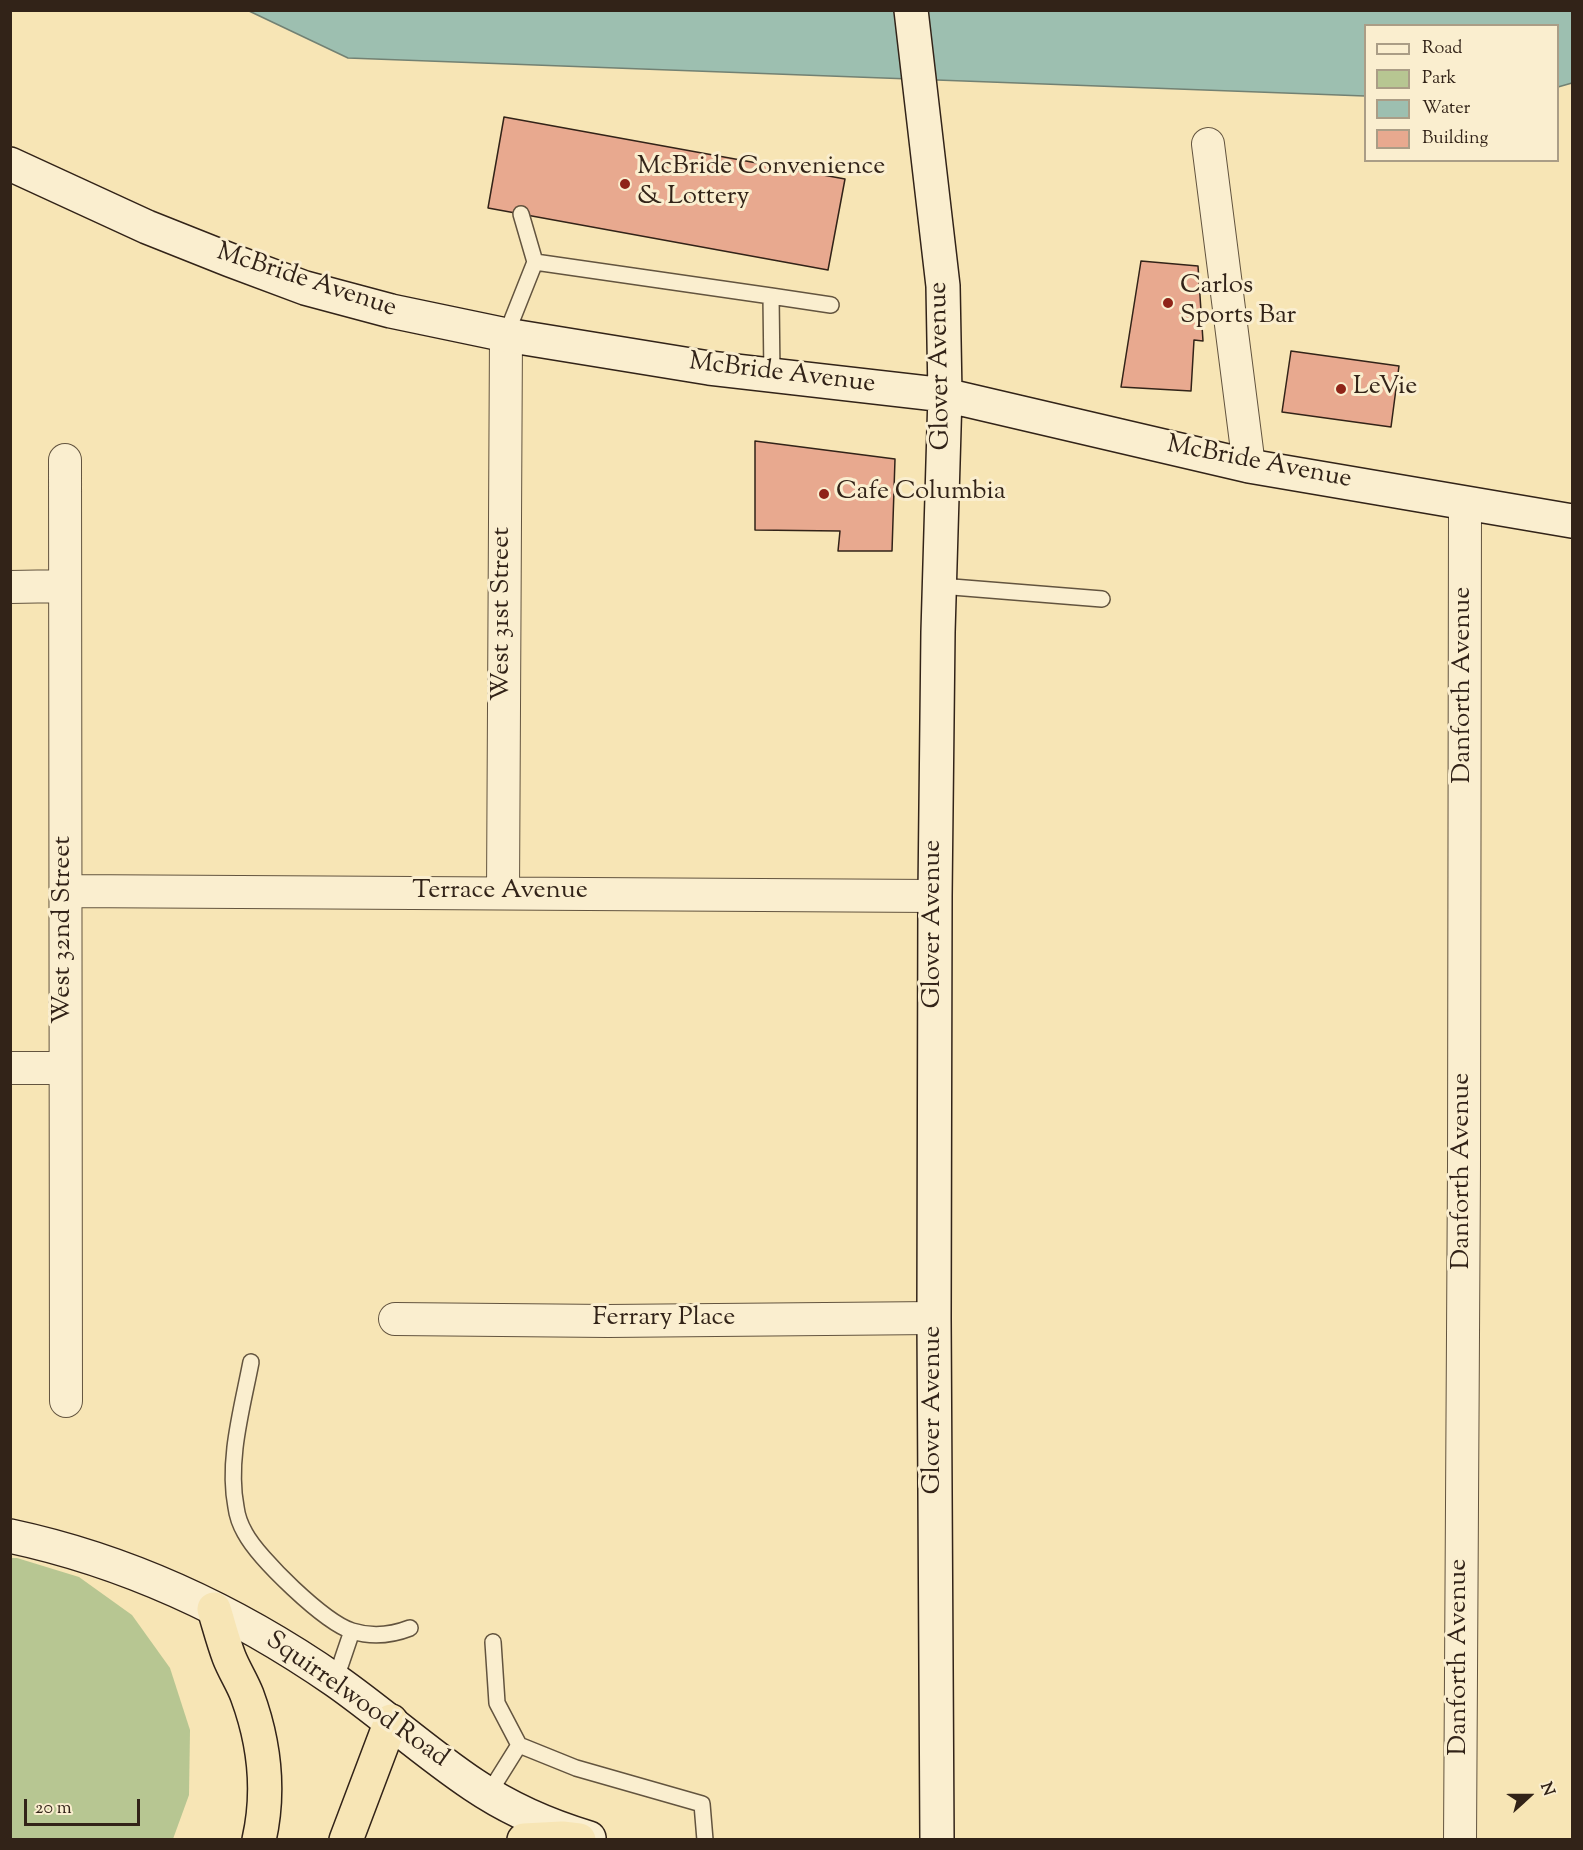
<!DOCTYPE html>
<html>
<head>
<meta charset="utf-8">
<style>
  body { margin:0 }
  #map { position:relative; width:1583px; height:1850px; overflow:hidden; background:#f7e5b5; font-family:"Sorts Mill Goudy",serif }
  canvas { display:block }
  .frame { position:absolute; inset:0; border:12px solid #322318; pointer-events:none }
  .legend { position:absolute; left:1364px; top:24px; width:195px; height:138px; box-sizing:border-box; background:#faeecf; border:2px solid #aa9d86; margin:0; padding:8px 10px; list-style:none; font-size:18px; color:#322318 }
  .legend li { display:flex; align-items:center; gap:12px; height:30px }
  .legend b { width:30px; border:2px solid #aa9d86 }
  .north { position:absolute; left:1499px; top:1766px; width:60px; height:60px; -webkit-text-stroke:4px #faeecf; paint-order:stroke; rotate:69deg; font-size:16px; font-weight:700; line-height:24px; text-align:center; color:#322318 }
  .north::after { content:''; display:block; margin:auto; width:21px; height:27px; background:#322318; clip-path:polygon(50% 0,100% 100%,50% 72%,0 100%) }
  .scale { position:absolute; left:24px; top:1799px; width:116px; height:27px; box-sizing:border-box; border:3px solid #322318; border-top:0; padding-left:8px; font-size:18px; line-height:21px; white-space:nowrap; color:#322318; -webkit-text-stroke:4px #faeecf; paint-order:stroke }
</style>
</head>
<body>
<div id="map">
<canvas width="1583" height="1850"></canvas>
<div class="frame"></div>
<ul class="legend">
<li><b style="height:8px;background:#faeecf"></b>Road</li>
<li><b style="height:16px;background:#b7c692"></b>Park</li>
<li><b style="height:16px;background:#9dbfb0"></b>Water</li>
<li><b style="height:16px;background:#e8a98f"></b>Building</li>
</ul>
<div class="north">N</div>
<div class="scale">20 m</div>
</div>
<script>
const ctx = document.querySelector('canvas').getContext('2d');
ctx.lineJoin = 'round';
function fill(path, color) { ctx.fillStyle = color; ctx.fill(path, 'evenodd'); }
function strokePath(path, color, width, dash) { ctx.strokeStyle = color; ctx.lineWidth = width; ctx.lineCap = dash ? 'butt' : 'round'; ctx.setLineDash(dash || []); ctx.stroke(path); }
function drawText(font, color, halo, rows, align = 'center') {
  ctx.font = font + ' "Sorts Mill Goudy",serif'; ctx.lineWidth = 6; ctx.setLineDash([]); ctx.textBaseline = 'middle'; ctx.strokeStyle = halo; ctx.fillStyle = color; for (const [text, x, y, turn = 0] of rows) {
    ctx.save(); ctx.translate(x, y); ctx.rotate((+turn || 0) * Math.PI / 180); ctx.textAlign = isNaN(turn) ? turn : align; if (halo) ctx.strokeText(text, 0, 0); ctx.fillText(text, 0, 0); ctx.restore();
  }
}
fill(new Path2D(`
  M 11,1558 L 17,1558 L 79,1577 L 132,1615 L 170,1668 L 190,1730 L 189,1795 L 173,1839 L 11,1839 Z`), '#b7c692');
const water = new Path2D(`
  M 249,11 L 1572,11 L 1572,83 L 1558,87 L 1558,26 L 1366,26 L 1365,96 L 348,58 Z`);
fill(water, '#9dbfb0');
strokePath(water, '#728173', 1.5);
const building = new Path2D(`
  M 504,117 L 845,179 L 828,270 L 488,208 Z
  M 1141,261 L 1198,266 L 1203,341 L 1194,340 L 1191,391 L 1121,387 Z
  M 1291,351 L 1399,366 L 1391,427 L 1282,412 Z
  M 755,441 L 895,459 L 892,551 L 838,551 L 840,531 L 755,530 Z`);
fill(building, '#e8a98f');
strokePath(building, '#322318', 1.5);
const lane = new Path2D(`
  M 521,214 L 535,262
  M 771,296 L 831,305
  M 506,335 L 535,262 L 771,296 L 772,375
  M 940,586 L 1102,599
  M 251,1362 C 242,1409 227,1460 236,1507 C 237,1515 241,1526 245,1533 C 259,1559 324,1622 352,1631 C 371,1637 392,1635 410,1628
  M 493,1642 L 497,1703 L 519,1745 L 576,1768 L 702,1804 L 705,1840
  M 335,1681 L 352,1631
  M 489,1793 L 519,1745`);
const street = new Path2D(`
  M 1208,144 L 1249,466
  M 65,460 L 66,1401
  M 10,587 L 65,586
  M 66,891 L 935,896
  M 503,893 L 506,335
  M 10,1068 L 65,1068
  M 395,1319 L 608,1321 L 934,1318
  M 1460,1840 L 1464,1166 L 1465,503`);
const secondary = new Path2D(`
  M 911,10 L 943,286 L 945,395 L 938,632 L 935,896 L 934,1318 L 937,1840
  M 10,164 L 147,227 L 230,260 L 305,288 L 391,311 L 506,335 L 709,368 L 945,395 L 1249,466 L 1572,521
  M 10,1536 C 127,1561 238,1613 336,1681 C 383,1714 426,1753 474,1785 C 508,1808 549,1826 589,1838`);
const highway = new Path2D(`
  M 214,1609 C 219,1625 223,1641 229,1657 C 234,1670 242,1682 247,1695 C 264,1741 270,1791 259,1840
  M 346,1840 L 391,1721
  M 524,1840 L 562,1838 L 579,1840`);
strokePath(lane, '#63543f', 18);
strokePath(street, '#63543f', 34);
strokePath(secondary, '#322318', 36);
strokePath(highway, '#322318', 36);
strokePath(lane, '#faeecf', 15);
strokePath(street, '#faeecf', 32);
strokePath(secondary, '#faeecf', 33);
strokePath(highway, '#f7e5b5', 33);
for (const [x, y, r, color] of [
  [625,184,6,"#8f2418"],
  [1168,303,6,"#8f2418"],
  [1341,389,6,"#8f2418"],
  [824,494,6,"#8f2418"]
]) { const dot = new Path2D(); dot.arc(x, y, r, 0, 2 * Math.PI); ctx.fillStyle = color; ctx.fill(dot); strokePath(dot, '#faeecf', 2); }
drawText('26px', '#322318', '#faeecf', [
  ["McBride Convenience",637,169],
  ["& Lottery",637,199],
  ["Carlos",1180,288],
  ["Sports Bar",1180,318],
  ["LeVie",1353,389],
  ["Cafe Columbia",836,494]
], 'left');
drawText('26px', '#322318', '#faeecf', [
  ["McBride Avenue",306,282,18],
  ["Glover Avenue",942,366,-91],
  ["McBride Avenue",782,375,7],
  ["McBride Avenue",1259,464,11],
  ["West 31st Street",504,614,-90],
  ["Danforth Avenue",1465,685,-90],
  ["Terrace Avenue",500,893],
  ["Glover Avenue",935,924,-90],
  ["West 32nd Street",65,930,-90],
  ["Danforth Avenue",1464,1171,-90],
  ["Ferrary Place",664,1320],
  ["Glover Avenue",935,1410,-90],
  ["Danforth Avenue",1461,1657,-90],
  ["Squirrelwood Road",356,1701,35]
]);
</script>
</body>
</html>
